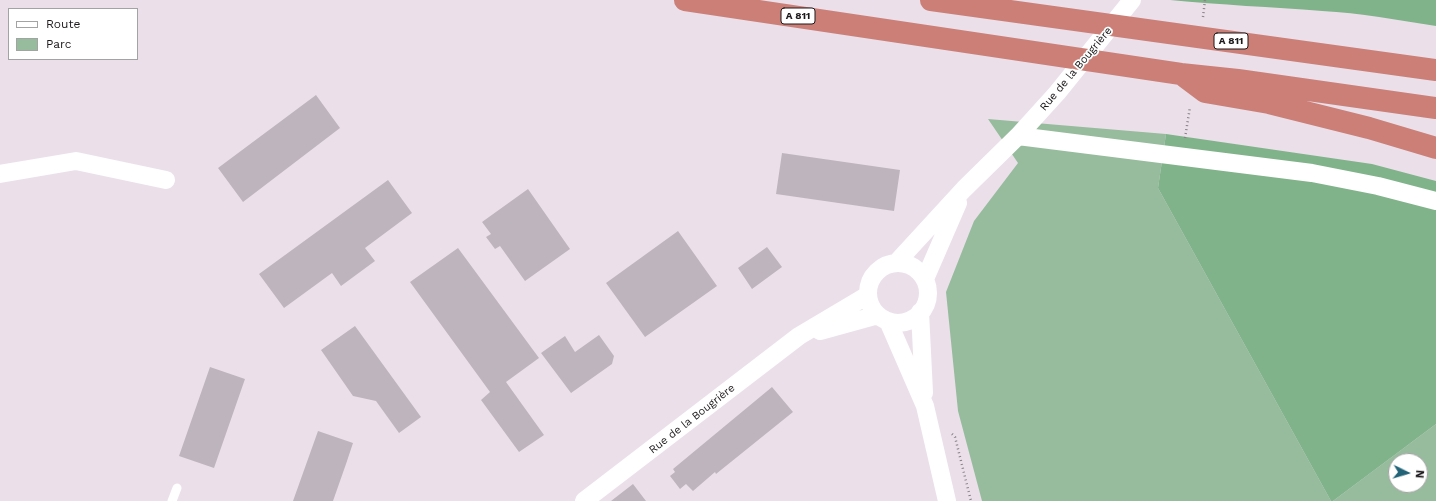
<!DOCTYPE html>
<html>
<head>
<meta charset="utf-8">
<style>
  body { margin:0 }
  #map { position:relative; width:1436px; height:501px; overflow:hidden; background:#ebe0ea; font-family:"Work Sans",sans-serif }
  canvas { display:block }
  .legend { position:absolute; left:8px; top:8px; width:130px; height:52px; box-sizing:border-box; background:#fff; border:1px solid #a4a3a4; margin:0; padding:5px 7px; list-style:none; font-size:12px; color:#1c181b }
  .legend li { display:flex; align-items:center; gap:8px; height:20px }
  .legend b { width:20px; border:1px solid #a4a3a4 }
  .north { position:absolute; left:1388px; top:453px; width:40px; height:40px; box-sizing:border-box; background:#fff; border:1px solid #a4a3a4; border-radius:50%; rotate:95deg; font-size:11px; font-weight:700; line-height:16px; text-align:center; color:#1c181b }
  .north::after { content:''; display:block; margin:auto; width:14px; height:18px; background:#226377; clip-path:polygon(50% 0,100% 100%,50% 72%,0 100%) }
</style>
</head>
<body>
<div id="map">
<canvas width="1436" height="501"></canvas>
<ul class="legend">
<li><b style="height:5px;background:#fff"></b>Route</li>
<li><b style="height:11px;background:#97bc9d"></b>Parc</li>
</ul>
<div class="north">N</div>
</div>
<script>
const ctx = document.querySelector('canvas').getContext('2d');
ctx.lineJoin = 'round';
function fill(path, color) { ctx.fillStyle = color; ctx.fill(path, 'evenodd'); }
function strokePath(path, color, width, dash) { ctx.strokeStyle = color; ctx.lineWidth = width; ctx.lineCap = dash ? 'butt' : 'round'; ctx.setLineDash(dash || []); ctx.stroke(path); }
function drawText(font, color, halo, rows, align = 'center') {
  ctx.font = font + ' "Work Sans",sans-serif'; ctx.lineWidth = 3.5; ctx.setLineDash([]); ctx.textBaseline = 'middle'; ctx.strokeStyle = halo; ctx.fillStyle = color; for (const [text, x, y, turn = 0] of rows) {
    ctx.save(); ctx.translate(x, y); ctx.rotate((+turn || 0) * Math.PI / 180); ctx.textAlign = isNaN(turn) ? turn : align; if (halo) ctx.strokeText(text, 0, 0); ctx.fillText(text, 0, 0); ctx.restore();
  }
}
fill(new Path2D(`
  M 988,119 L 1166,134 L 1158,188 L 1331,501 L 982,501 L 958,411 L 946,292 L 974,221 L 1018,163 Z
  M 1436,424 L 1436,501 L 1333,501 ZM 1396,461 L 1420,461 L 1420,485 L 1396,485 Z`), '#97bc9d');
fill(new Path2D(`
  M 1170,0 L 1436,0 L 1436,26 C 1398,20 1360,13 1322,11 C 1271,7 1221,5 1170,0 Z
  M 1166,134 L 1372,164 L 1436,181 L 1436,424 L 1333,501 L 1331,501 L 1158,188 Z`), '#80b38a');
fill(new Path2D(`
  M 316,95 L 340,128 L 243,202 L 218,168 Z
  M 782,153 L 900,170 L 894,211 L 776,194 Z
  M 388,180 L 412,213 L 365,248 L 375,261 L 341,286 L 332,273 L 284,308 L 259,274 Z
  M 528,189 L 570,249 L 525,281 L 500,246 L 495,249 L 486,237 L 491,234 L 482,222 Z
  M 678,231 L 717,286 L 645,337 L 606,283 Z
  M 767,247 L 782,267 L 752,289 L 738,268 Z
  M 458,248 L 539,358 L 506,382 L 544,435 L 519,452 L 481,400 L 490,392 L 410,282 Z
  M 355,326 L 421,417 L 399,433 L 376,401 L 353,396 L 321,350 Z
  M 599,335 L 614,356 L 612,364 L 571,393 L 541,353 L 565,336 L 575,352 Z
  M 210,367 L 245,379 L 214,468 L 179,456 Z
  M 772,387 L 793,412 L 716,474 L 715,472 L 693,491 L 686,484 L 680,489 L 670,476 L 675,472 L 673,469 Z
  M 318,431 L 353,443 L 346,464 L 333,501 L 293,501 Z
  M 633,484 L 646,501 L 611,501 Z`), '#beb4be');
strokePath(new Path2D(`
  M 1203,17 L 1205,0
  M 1185,138 L 1190,107
  M 952,434 L 955,437 L 971,501`), '#888187', 2.5, [1, 3]);
strokePath(new Path2D(`
  M 172,501 L 177,488`), '#fff', 9);
strokePath(new Path2D(`
  M 1018,136 L 1312,173 L 1378,186 L 1436,201
  M 0,174 L 76,161 L 166,180
  M 896,263 L 964,189 L 1018,136 L 1057,93 L 1132,0
  M868 293a30 30 0 1 1 60 0a30 30 0 1 1-60 0Z
  M 925,279 L 958,203
  M 920,312 L 924,393
  M 888,321 L 925,406 L 947,501
  M 820,331 L 878,315
  M 584,501 L 799,336 L 868,295`), '#fff', 18);
strokePath(new Path2D(`
  M 685,0 L 1181,74 L 1238,80 L 1436,108
  M 931,0 L 1436,70
  M 1185,77 L 1205,92 L 1269,103 L 1369,128 L 1436,148`), '#cb7f77', 22);
for (const [x, y, w] of [
  [798,16,34],
  [1231,41,34]
]) { const box = new Path2D(); box.roundRect(x - w / 2, y - 8, w, 16, 3); ctx.fillStyle = '#fff'; ctx.fill(box); strokePath(box, '#1c181b', 1); }
drawText('bold 10px', '#1c181b', null, [
  ["A 811",798,16],
  ["A 811",1231,41]
]);
drawText('11px', '#1c181b', '#fff', [
  ["Rue de la Bougrière",1076,69,-50],
  ["Rue de la Bougrière",692,419,-38]
]);
</script>
</body>
</html>
